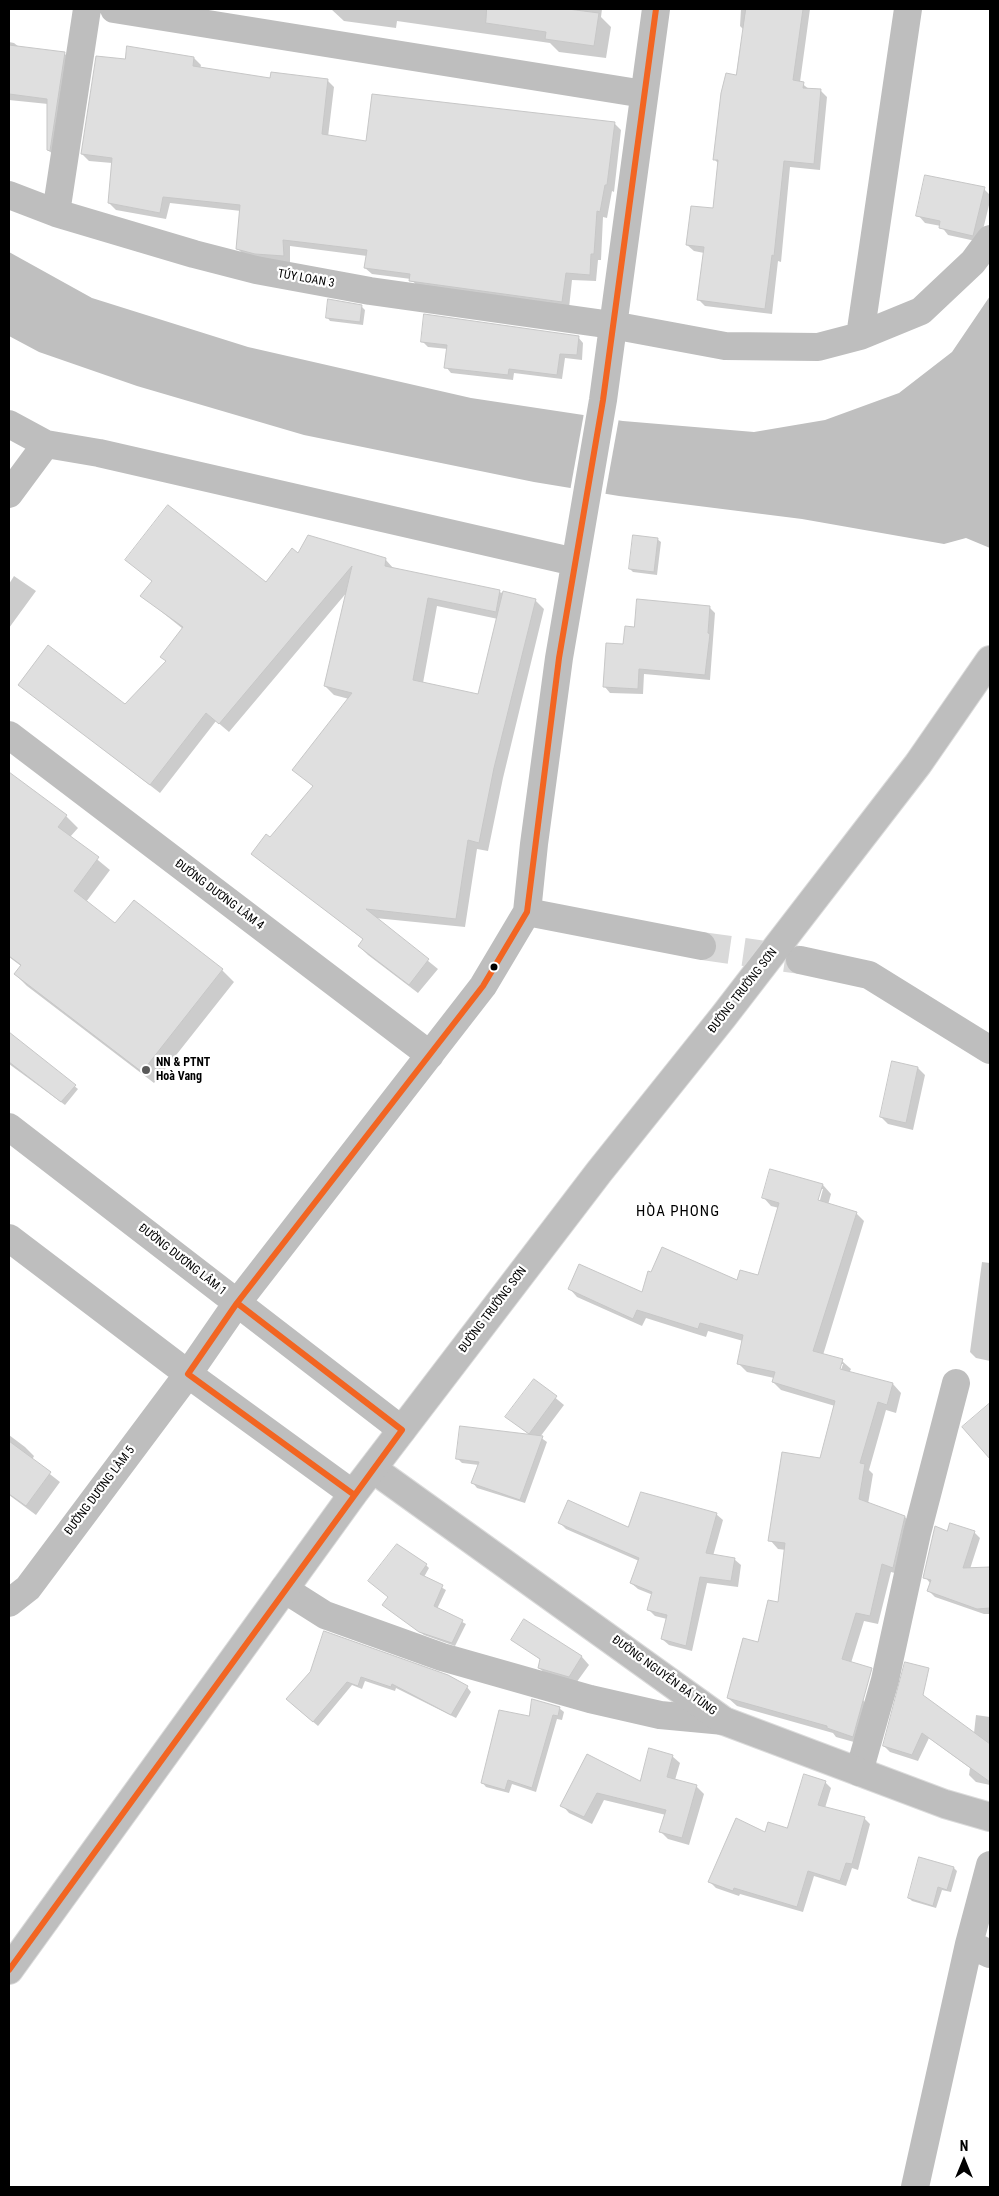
<!DOCTYPE html>
<html>
<head>
<meta charset="utf-8">
<style>
  body { margin:0 }
  #map { position:relative; width:999px; height:2196px; overflow:hidden; background:#fff; font-family:"Roboto Condensed",sans-serif }
  canvas { display:block }
  .frame { position:absolute; inset:0; border:10px solid #000; pointer-events:none }
  .north { position:absolute; left:939px; top:2136px; width:50px; height:50px; -webkit-text-stroke:4px #fff; paint-order:stroke; rotate:0deg; font-size:14px; font-weight:700; line-height:20px; text-align:center; color:#000 }
  .north::after { content:''; display:block; margin:auto; width:18px; height:22px; background:#000; clip-path:polygon(50% 0,100% 100%,50% 72%,0 100%) }
</style>
</head>
<body>
<div id="map">
<canvas width="999" height="2196"></canvas>
<div class="frame"></div>
<div class="north">N</div>
</div>
<script>
const ctx = document.querySelector('canvas').getContext('2d');
ctx.lineJoin = 'round';
function fill(path, color) { ctx.fillStyle = color; ctx.fill(path, 'evenodd'); }
function strokePath(path, color, width, dash) { ctx.strokeStyle = color; ctx.lineWidth = width; ctx.lineCap = dash ? 'butt' : 'round'; ctx.setLineDash(dash || []); ctx.stroke(path); }
function drawText(font, color, halo, rows, align = 'center') {
  ctx.font = font + ' "Roboto Condensed",sans-serif'; ctx.lineWidth = 4.5; ctx.setLineDash([]); ctx.textBaseline = 'middle'; ctx.strokeStyle = halo; ctx.fillStyle = color; for (const [text, x, y, turn = 0] of rows) {
    ctx.save(); ctx.translate(x, y); ctx.rotate((+turn || 0) * Math.PI / 180); ctx.textAlign = isNaN(turn) ? turn : align; if (halo) ctx.strokeText(text, 0, 0); ctx.fillText(text, 0, 0); ctx.restore();
  }
}
fill(new Path2D(`
  M 9,252 L 92,298 L 248,347 L 471,398 L 623,421 L 754,432 L 825,420 L 899,393 L 952,352 L 990,296 L 990,548 L 966,538 L 944,544 L 802,519 L 619,496 L 534,482 L 304,435 L 137,386 L 39,352 L 9,336 Z`), '#bfbfbf');
fill(new Path2D(`
  M 584,413 L 619,418 L 605,496 L 570,491 Z`), '#fff');
fill(new Path2D(`
  M 331,9 L 602,9 L 601,17 L 611,27 L 606,58 L 559,52 L 550,43 L 397,21 L 396,28 L 344,21 Z
  M 741,9 L 810,9 L 800,82 L 810,90 L 820,90 L 827,97 L 820,170 L 790,167 L 781,262 L 778,261 L 772,314 L 705,306 L 698,299 L 704,253 L 694,251 L 687,245 L 714,210 L 719,164 L 714,159 L 737,76 L 744,30 L 740,26 Z
  M 9,42 L 14,43 L 19,47 L 64,53 L 71,60 L 55,156 L 48,150 L 48,104 L 9,100 Z
  M 194,58 L 201,65 L 200,69 L 271,80 L 327,80 L 334,87 L 328,137 L 367,143 L 614,123 L 621,130 L 614,192 L 612,191 L 607,218 L 603,217 L 601,260 L 598,260 L 596,281 L 572,280 L 569,308 L 418,287 L 411,279 L 372,274 L 365,268 L 367,256 L 290,246 L 290,263 L 244,255 L 237,248 L 241,211 L 170,203 L 166,219 L 116,210 L 109,203 L 112,163 L 89,161 L 82,154 L 126,61 Z
  M 984,189 L 990,195 L 990,201 L 980,242 L 948,235 L 941,226 L 925,223 L 918,215 Z
  M 362,307 L 365,310 L 363,325 L 330,321 L 327,317 Z
  M 578,337 L 583,343 L 582,360 L 565,358 L 562,379 L 514,373 L 513,380 L 451,373 L 446,367 L 448,349 L 428,347 L 423,342 Z
  M 657,539 L 661,542 L 657,575 L 633,572 L 630,569 Z
  M 298,555 L 385,559 L 394,569 L 535,600 L 544,609 L 503,778 L 488,851 L 477,849 L 465,927 L 375,918 L 438,969 L 418,993 L 368,955 L 359,946 L 364,940 L 253,854 L 270,839 L 314,787 L 294,769 L 349,699 L 334,695 L 325,686 L 348,591 L 229,732 L 216,721 L 160,793 L 20,685 L 125,705 L 167,662 L 162,657 L 183,629 L 142,596 L 153,582 L 127,559 L 266,584 ZM 437,606 L 498,619 L 479,695 L 423,683 Z
  M 14,576 L 36,591 L 9,628 L 9,584 Z
  M 709,607 L 715,613 L 710,680 L 644,674 L 643,694 L 610,693 L 605,687 L 635,628 Z
  M 9,773 L 66,816 L 78,828 L 70,837 L 110,870 L 86,902 L 115,924 L 222,970 L 234,982 L 154,1083 L 27,986 L 15,974 L 21,966 L 9,957 Z
  M 9,1034 L 78,1089 L 65,1105 L 9,1064 Z
  M 918,1068 L 925,1075 L 913,1130 L 888,1124 L 881,1117 Z
  M 823,1185 L 831,1194 L 828,1205 L 856,1213 L 864,1221 L 823,1355 L 842,1361 L 851,1369 L 849,1373 L 893,1384 L 901,1393 L 896,1413 L 886,1410 L 869,1470 L 873,1474 L 868,1504 L 905,1517 L 913,1525 L 902,1575 L 891,1572 L 878,1624 L 864,1621 L 851,1663 L 863,1700 L 871,1709 L 861,1744 L 836,1737 L 833,1733 L 737,1706 L 728,1698 L 779,1604 L 786,1550 L 778,1549 L 770,1540 L 821,1459 L 835,1406 L 781,1390 L 773,1382 L 774,1378 L 747,1372 L 738,1363 L 743,1341 L 708,1331 L 706,1337 L 646,1318 L 642,1326 L 577,1297 L 569,1288 L 642,1294 L 759,1277 L 779,1208 L 771,1206 L 763,1197 ZM 820,1189 L 823,1189 L 818,1207 L 815,1206 ZM 840,1364 L 843,1364 L 839,1376 Z
  M 982,1262 L 990,1263 L 990,1361 L 976,1358 L 970,1352 Z
  M 534,1380 L 564,1405 L 540,1437 L 547,1442 L 525,1503 L 477,1488 L 473,1483 L 479,1465 L 462,1463 L 457,1458 L 531,1436 L 507,1417 Z
  M 9,1435 L 25,1447 L 34,1456 L 32,1460 L 60,1482 L 36,1515 L 9,1495 Z
  M 716,1514 L 723,1520 L 713,1556 L 734,1559 L 741,1565 L 738,1587 L 707,1583 L 692,1651 L 669,1645 L 662,1639 L 667,1619 L 655,1616 L 649,1610 L 653,1595 L 638,1589 L 631,1583 L 639,1561 L 566,1529 L 560,1523 L 629,1528 Z
  M 948,1532 L 974,1532 L 980,1538 L 970,1569 L 990,1568 L 990,1614 L 984,1614 L 935,1597 L 929,1591 L 930,1583 L 925,1577 Z
  M 426,1565 L 429,1568 L 424,1577 L 446,1590 L 437,1609 L 466,1624 L 455,1646 L 424,1635 L 387,1608 Z
  M 525,1621 L 582,1657 L 589,1665 L 576,1683 L 547,1675 L 539,1668 L 541,1660 L 512,1639 Z
  M 324,1633 L 467,1687 L 471,1692 L 456,1718 L 396,1688 L 395,1691 L 365,1681 L 362,1689 L 352,1685 L 318,1726 L 292,1704 L 311,1673 Z
  M 896,1705 L 974,1733 L 976,1715 L 990,1717 L 990,1785 L 976,1782 L 969,1775 L 970,1768 L 929,1738 L 918,1761 L 890,1752 L 884,1746 Z
  M 559,1708 L 564,1712 L 562,1720 L 557,1719 L 536,1792 L 512,1784 L 509,1793 L 486,1787 L 482,1782 L 530,1717 Z
  M 588,1756 L 641,1782 L 672,1756 L 680,1763 L 675,1780 L 696,1786 L 704,1794 L 689,1845 L 668,1839 L 661,1832 L 666,1815 L 604,1800 L 592,1824 L 569,1813 L 562,1805 Z
  M 825,1782 L 831,1788 L 825,1808 L 864,1818 L 870,1824 L 858,1870 L 852,1868 L 846,1886 L 814,1876 L 803,1912 L 740,1894 L 739,1896 L 716,1888 L 710,1882 L 788,1829 Z
  M 954,1868 L 957,1871 L 951,1892 L 942,1890 L 936,1908 L 912,1901 L 909,1898 Z`), '#0003');
const building = new Path2D(`
  M 487,9 L 568,9 L 599,13 L 594,46 L 545,39 L 546,32 L 486,23 Z
  M 746,9 L 803,9 L 793,80 L 804,82 L 803,88 L 821,89 L 814,164 L 784,161 L 774,256 L 772,255 L 765,309 L 697,300 L 704,247 L 686,245 L 691,206 L 713,208 L 718,160 L 713,160 L 721,93 L 726,73 L 736,75 Z
  M 9,45 L 65,52 L 50,151 L 47,150 L 47,99 L 9,94 Z
  M 127,46 L 194,57 L 193,66 L 270,78 L 271,72 L 328,79 L 322,134 L 366,141 L 372,94 L 615,122 L 607,185 L 605,185 L 600,212 L 597,211 L 594,254 L 591,254 L 590,275 L 566,273 L 562,302 L 409,281 L 410,274 L 364,268 L 367,250 L 283,240 L 284,256 L 255,254 L 236,249 L 240,205 L 163,197 L 160,213 L 108,203 L 112,158 L 81,154 L 96,56 L 125,59 Z
  M 925,175 L 985,187 L 973,236 L 939,228 L 940,221 L 916,216 Z
  M 328,299 L 362,305 L 360,322 L 326,318 Z
  M 424,314 L 579,336 L 577,355 L 560,354 L 557,375 L 509,369 L 508,375 L 444,368 L 447,345 L 421,342 Z
  M 168,505 L 266,582 L 292,548 L 298,553 L 308,535 L 386,558 L 385,566 L 500,590 L 496,612 L 428,598 L 413,680 L 478,694 L 503,591 L 536,599 L 494,768 L 479,843 L 468,840 L 456,919 L 366,909 L 429,959 L 409,985 L 358,946 L 363,939 L 251,854 L 266,834 L 270,837 L 313,786 L 292,770 L 352,693 L 324,686 L 352,566 L 219,724 L 206,713 L 150,785 L 18,685 L 48,645 L 125,704 L 166,661 L 160,657 L 183,627 L 140,596 L 152,581 L 125,560 Z
  M 633,535 L 658,538 L 654,572 L 629,569 Z
  M 637,599 L 710,606 L 708,633 L 710,634 L 705,675 L 639,669 L 638,689 L 603,687 L 606,643 L 623,644 L 625,626 L 634,627 Z
  M 9,772 L 67,815 L 58,827 L 99,857 L 74,891 L 115,923 L 134,900 L 223,969 L 142,1072 L 14,974 L 21,965 L 9,956 Z
  M 9,1032 L 76,1085 L 61,1102 L 9,1062 Z
  M 892,1061 L 918,1067 L 906,1123 L 880,1117 Z
  M 770,1169 L 823,1184 L 818,1200 L 857,1212 L 813,1351 L 843,1359 L 840,1369 L 893,1383 L 887,1405 L 878,1402 L 860,1463 L 865,1464 L 859,1499 L 905,1516 L 893,1568 L 882,1564 L 870,1616 L 856,1613 L 842,1659 L 872,1668 L 853,1737 L 827,1728 L 827,1726 L 727,1698 L 743,1638 L 758,1642 L 768,1600 L 778,1602 L 785,1543 L 768,1541 L 782,1452 L 820,1458 L 835,1401 L 772,1382 L 775,1372 L 737,1364 L 743,1335 L 700,1323 L 698,1329 L 637,1310 L 633,1319 L 568,1289 L 579,1264 L 642,1292 L 648,1271 L 651,1272 L 662,1247 L 737,1280 L 740,1270 L 758,1275 L 779,1203 L 762,1198 Z
  M 534,1379 L 557,1396 L 529,1434 L 505,1417 Z
  M 990,1403 L 990,1459 L 962,1427 Z
  M 460,1426 L 543,1436 L 520,1500 L 471,1483 L 479,1462 L 456,1459 Z
  M 9,1441 L 51,1472 L 26,1506 L 9,1494 Z
  M 641,1492 L 717,1513 L 706,1553 L 735,1558 L 731,1581 L 700,1577 L 686,1646 L 661,1639 L 667,1615 L 647,1610 L 652,1592 L 630,1583 L 639,1558 L 558,1523 L 568,1500 L 628,1527 Z
  M 950,1523 L 975,1531 L 963,1568 L 990,1567 L 990,1608 L 977,1609 L 927,1591 L 931,1580 L 923,1578 L 935,1526 L 947,1531 Z
  M 397,1544 L 427,1564 L 420,1574 L 443,1585 L 434,1606 L 463,1620 L 452,1643 L 419,1632 L 382,1605 L 388,1597 L 368,1581 Z
  M 524,1619 L 582,1656 L 569,1677 L 538,1668 L 540,1659 L 511,1640 Z
  M 324,1631 L 448,1675 L 468,1686 L 451,1715 L 392,1684 L 391,1687 L 361,1677 L 358,1686 L 347,1682 L 313,1722 L 286,1699 L 310,1672 Z
  M 905,1662 L 929,1668 L 923,1695 L 990,1744 L 990,1782 L 922,1733 L 912,1755 L 883,1746 Z
  M 532,1699 L 560,1707 L 558,1716 L 553,1715 L 532,1788 L 508,1780 L 505,1790 L 481,1783 L 499,1710 L 529,1716 Z
  M 649,1748 L 673,1755 L 667,1777 L 697,1785 L 682,1838 L 659,1832 L 666,1810 L 597,1793 L 584,1817 L 560,1806 L 587,1754 L 640,1781 Z
  M 804,1774 L 826,1781 L 818,1805 L 865,1817 L 852,1864 L 846,1863 L 840,1881 L 808,1871 L 797,1907 L 734,1888 L 733,1891 L 708,1882 L 736,1818 L 765,1832 L 768,1822 L 787,1828 Z
  M 919,1857 L 954,1867 L 947,1890 L 938,1887 L 933,1906 L 908,1898 Z`);
fill(building, '#dfdfdf');
strokePath(building, '#c7c7c7', 1);
strokePath(new Path2D(`
  M 702,946 L 800,960`), '#d9d9d9', 28, [28, 14]);
const major = new Path2D(`
  M 373,1469 L 724,1721 L 945,1804 L 990,1817`);
const highway = new Path2D(`
  M 9,1970 L 353,1494 L 599,1172 L 723,1017 L 918,764 L 990,660`);
strokePath(major, '#dbdbdb', 30);
strokePath(highway, '#dbdbdb', 30);
strokePath(new Path2D(`
  M 114,9 L 644,94
  M 9,195 L 56,213 L 194,254 L 256,270 L 370,291 L 612,325 L 725,346 L 818,347 L 860,336 L 921,311 L 973,262 L 990,239
  M 56,213 L 87,9
  M 860,336 L 908,9
  M 9,424 L 46,444 L 99,453 L 575,562
  M 9,494 L 46,444
  M 9,735 L 430,1055
  M 527,912 L 702,946
  M 800,960 L 869,975 L 990,1050
  M 9,1127 L 402,1430
  M 9,1238 L 188,1374 L 353,1494
  M 284,1589 L 325,1615 L 442,1657 L 590,1699 L 660,1715 L 724,1721
  M 9,1603 L 28,1588 L 188,1374 L 237,1303 L 483,986 L 527,912 L 534,844 L 559,658 L 603,400 L 656,9
  M 859,1772 L 885,1680 L 917,1533 L 956,1383
  M 969,1944 L 990,1954
  M 915,2187 L 969,1944 L 990,1865`), '#bebebe', 28);
strokePath(major, '#bebebe', 28);
strokePath(highway, '#bebebe', 28);
strokePath(new Path2D(`
  M 353,1494 L 188,1374 L 237,1303 L 483,986 L 527,912 L 559,658 L 603,400 L 656,9
  M 9,1970 L 402,1430 L 237,1303`), '#f26522', 6);
for (const [x, y, r, color] of [
  [494,967,4.5,"#000"],
  [146,1070,5,"#595959"]
]) { const dot = new Path2D(); dot.arc(x, y, r, 0, 2 * Math.PI); ctx.fillStyle = color; ctx.fill(dot); strokePath(dot, '#fff', 2); }
drawText('12px', '#000', '#fff', [
  ["TÚY LOAN 3",306,279,10],
  ["ĐƯỜNG DƯƠNG LÂM 4",219,895,37],
  ["ĐƯỜNG TRƯỜNG SƠN",743,991,-52],
  ["ĐƯỜNG DƯƠNG LÂM 1",182,1260,38],
  ["ĐƯỜNG TRƯỜNG SƠN",493,1310,-53],
  ["ĐƯỜNG DƯƠNG LÂM 5",100,1491,-53],
  ["ĐƯỜNG NGUYỄN BÁ TÙNG",664,1676,36]
]);
drawText('bold 12px', '#000', '#fff', [
  ["NN & PTNT",156,1063],
  ["Hoà Vang",156,1077]
], 'left');
ctx.letterSpacing = '1px';
drawText('15px', '#000', '#fff', [
  ["HÒA PHONG",678,1212]
]);
ctx.letterSpacing = '0px';
</script>
</body>
</html>
